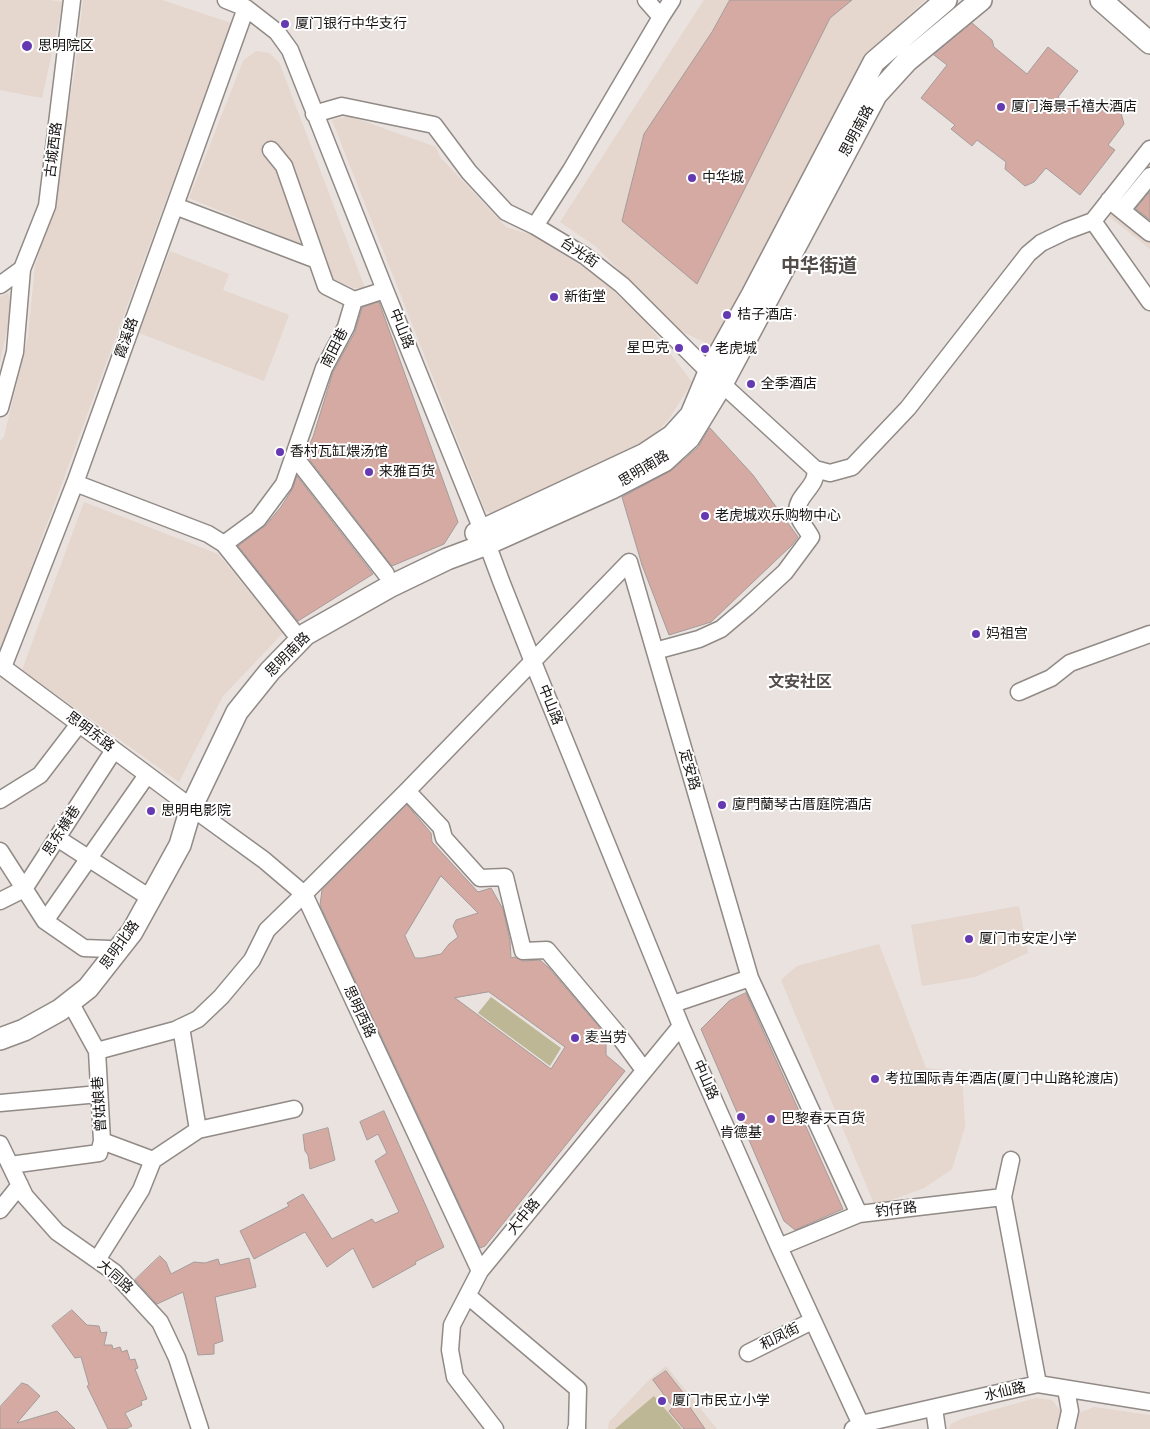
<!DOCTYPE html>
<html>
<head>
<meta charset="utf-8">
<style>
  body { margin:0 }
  canvas { display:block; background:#e9e2de }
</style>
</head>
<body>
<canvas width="1150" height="1429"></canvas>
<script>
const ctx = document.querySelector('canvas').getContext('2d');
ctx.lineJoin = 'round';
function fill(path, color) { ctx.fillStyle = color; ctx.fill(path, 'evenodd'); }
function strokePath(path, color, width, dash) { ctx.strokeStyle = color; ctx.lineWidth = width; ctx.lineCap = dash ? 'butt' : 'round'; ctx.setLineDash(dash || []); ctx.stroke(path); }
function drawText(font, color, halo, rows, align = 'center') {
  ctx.font = font + ' Helvetica,"Noto Sans SC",sans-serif'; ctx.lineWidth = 4; ctx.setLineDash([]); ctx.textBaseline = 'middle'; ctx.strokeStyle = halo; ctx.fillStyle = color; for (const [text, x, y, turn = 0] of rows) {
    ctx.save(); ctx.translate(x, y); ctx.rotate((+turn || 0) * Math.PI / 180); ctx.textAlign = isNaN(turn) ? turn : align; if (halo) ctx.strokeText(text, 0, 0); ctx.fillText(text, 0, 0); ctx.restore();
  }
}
fill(new Path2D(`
  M 0,0 L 50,0 L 63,2 L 42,98 L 0,90 Z
  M 83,0 L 162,0 L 231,23 L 0,652 L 0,441 L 4,437 L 28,337 L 35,266 L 50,218 L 75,69 Z
  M 704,0 L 925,0 L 869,53 L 713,346 L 680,331 L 595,246 L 560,222 Z
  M 256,51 L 269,53 L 279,62 L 365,288 L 354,288 L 333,279 L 325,254 L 189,198 L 243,61 Z
  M 349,116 L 436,147 L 440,157 L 506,227 L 532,235 L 597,276 L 644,319 L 692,382 L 669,419 L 645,445 L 497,517 L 485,510 L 332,120 Z
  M 1150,158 L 1150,249 L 1106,214 Z
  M 170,251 L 229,274 L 223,290 L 289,315 L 264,381 L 139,333 Z
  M 8,293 L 12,305 L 0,362 L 0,297 Z
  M 84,502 L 218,554 L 283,633 L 223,696 L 179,782 L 22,670 Z
  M 1019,906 L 1028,953 L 975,977 L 922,986 L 911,925 Z
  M 879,944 L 926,1068 L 962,1072 L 965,1127 L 952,1169 L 924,1188 L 875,1206 L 781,980 L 797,966 Z
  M 666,1366 L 717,1429 L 608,1429 L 609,1422 L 649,1380 Z
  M 1036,1398 L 1052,1400 L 1063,1414 L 1063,1429 L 949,1429 L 951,1424 L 964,1418 Z
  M 1094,1407 L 1150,1415 L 1150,1429 L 1075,1429 L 1079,1413 Z`), '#e5d6ce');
fill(new Path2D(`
  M 491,997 L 561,1048 L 550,1066 L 478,1013 Z
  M 654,1396 L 682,1429 L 615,1429 Z`), '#beb795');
const building = new Path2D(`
  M 730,0 L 852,0 L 830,18 L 697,284 L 622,221 L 644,134 L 712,32 Z
  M 972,23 L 992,40 L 994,47 L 1027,74 L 1048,47 L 1078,71 L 1058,97 L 1073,109 L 1077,105 L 1083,110 L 1090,101 L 1103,111 L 1108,103 L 1121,113 L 1124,124 L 1108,145 L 1115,150 L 1080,195 L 1046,168 L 1034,182 L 1025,186 L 1005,169 L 1006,162 L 977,140 L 972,146 L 951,129 L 955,125 L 921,98 L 947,65 L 934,55 Z
  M 1150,192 L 1150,220 L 1136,209 Z
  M 379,302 L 458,522 L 444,544 L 392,566 L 305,454 L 313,437 L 333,372 L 355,332 L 362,308 Z
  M 710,428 L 753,475 L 798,537 L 792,545 L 711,622 L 669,635 L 642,565 L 622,497 L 672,470 L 698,447 Z
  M 297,476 L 373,574 L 298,621 L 238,546 L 266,525 L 281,507 L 293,488 Z
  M 407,805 L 431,833 L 432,842 L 478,892 L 491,888 L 503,909 L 510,941 L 511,958 L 515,957 L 523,961 L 540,960 L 549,968 L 606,1035 L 606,1055 L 625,1071 L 485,1246 L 480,1248 L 320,905 L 322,890 ZM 441,876 L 478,913 L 456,920 L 453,926 L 458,937 L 449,944 L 441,954 L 422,958 L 415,958 L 405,936 ZM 489,992 L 565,1047 L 551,1069 L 455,998 Z
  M 746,993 L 843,1209 L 795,1230 L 784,1221 L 701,1029 L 729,1001 Z
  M 384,1111 L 444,1247 L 415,1262 L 416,1264 L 373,1288 L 353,1248 L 327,1267 L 305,1232 L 254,1259 L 240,1231 L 289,1206 L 287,1203 L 303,1194 L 332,1239 L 372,1219 L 375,1223 L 399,1212 L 375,1161 L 387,1153 L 378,1134 L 367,1140 L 360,1122 Z
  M 328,1128 L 335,1160 L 310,1169 L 308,1155 L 305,1151 L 303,1135 Z
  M 160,1256 L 166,1262 L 171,1274 L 194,1262 L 205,1263 L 218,1259 L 220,1265 L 249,1258 L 256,1287 L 215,1297 L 223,1341 L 214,1344 L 214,1354 L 198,1355 L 183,1292 L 157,1304 L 135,1280 Z
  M 72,1310 L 87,1325 L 99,1326 L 101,1333 L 107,1332 L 104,1345 L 112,1345 L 113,1349 L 120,1347 L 122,1352 L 127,1350 L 130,1360 L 135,1359 L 138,1368 L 135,1369 L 147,1399 L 141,1401 L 142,1405 L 125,1413 L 132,1426 L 126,1429 L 108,1429 L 87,1386 L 89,1385 L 81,1357 L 75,1358 L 52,1326 Z
  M 666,1371 L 688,1399 L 687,1403 L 705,1429 L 684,1429 L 669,1411 L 673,1407 L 653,1380 Z
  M 22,1383 L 28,1385 L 40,1396 L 17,1423 L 57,1411 L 75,1429 L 0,1429 L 0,1407 Z`);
fill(building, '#d5aaa3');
strokePath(building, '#a49c9b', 1);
const minor = new Path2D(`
  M 226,0 L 246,8 L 277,32 L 290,50 L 385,290 L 482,530 L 501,581 L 533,662 L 681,1026 L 779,1247 L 863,1429
  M 646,0 L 661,17
  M 314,114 L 342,106 L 434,125 L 469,172 L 506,212 L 535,226 L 585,256 L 622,285 L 709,372 L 815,469 L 830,473 L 852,467 L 908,408 L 1028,254 L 1041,243 L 1066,231 L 1093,221 L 1150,149
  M 1109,200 L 1150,233
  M 175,206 L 317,260
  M 1122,210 L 1150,176
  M 1093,221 L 1150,302
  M 535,226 L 571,170 L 661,17 L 672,0
  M 0,285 L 22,269 L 47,206 L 72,0
  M 354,300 L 385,290
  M 0,408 L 15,352 L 22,269
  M 294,456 L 386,574
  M 75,483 L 208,534 L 224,544 L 294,632
  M 224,544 L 258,519 L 284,484 L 324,368 L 346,327 L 354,300 L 326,286 L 284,166 L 271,150
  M 655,651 L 699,639 L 721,629 L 747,607 L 785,572 L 811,537 C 807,529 798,520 797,512 C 796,495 819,486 815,469
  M 0,665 L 180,799 L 264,860 L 304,894 L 480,1271
  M 3,667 L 75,483 L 246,8
  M 1019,692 L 1051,678 L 1070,663 L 1150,634
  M 407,791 L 441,827 L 444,838 L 480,878 L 505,877 L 523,951 L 547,950 L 616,1032 L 644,1070
  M 0,800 L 40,775 L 79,724
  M 57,838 L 144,894
  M 0,851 L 45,921 L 84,948 L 109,949
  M 0,901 L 24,889 L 114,750
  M 45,921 L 147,775
  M 673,1004 L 750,978
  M 181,1027 L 198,1130
  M 97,1051 L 175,1030 L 198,1019 L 221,997 L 252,960 L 267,930 L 304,894 L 407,791 L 629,562 L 750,978 L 859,1214
  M 0,1103 L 99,1094
  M 102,1141 L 153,1160
  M 0,1144 L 25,1196 L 57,1232 L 114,1272 L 160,1322 L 177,1358 L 200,1429
  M 1011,1160 L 1003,1197 L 1038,1384
  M 10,1165 L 99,1153 L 102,1141 L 97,1051 L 70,1002
  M 0,1210 L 20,1185
  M 779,1247 L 859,1214 L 1003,1197
  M 97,1260 L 141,1190 L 153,1160 L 198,1130 L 294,1109
  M 468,1296 L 578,1389 L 577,1428 L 576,1429
  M 748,1353 L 812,1321
  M 1066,1389 L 1070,1411 L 1066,1429
  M 934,1408 L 937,1429
  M 495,1429 L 455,1377 L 450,1350 L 452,1325 L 480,1271 L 681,1026
  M 853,1429 L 861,1424 L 1038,1384 L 1150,1402`);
const major = new Path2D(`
  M 1101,0 L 1150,43
  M 476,533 L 645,454 L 672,436 L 691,415 L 709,372 L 752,295 L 874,62 L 946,0
  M 0,1039 L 24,1030 L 60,1010 L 88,988 L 132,932 L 180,845 L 191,808 L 237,712 L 270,671 L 306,634 L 389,587 L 447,559 L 487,544 L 612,488 L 664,461 L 689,438 L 722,384 L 876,95 L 907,61 L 981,0`);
strokePath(minor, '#918a86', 19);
strokePath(major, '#918a86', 24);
strokePath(minor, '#fff', 16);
strokePath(major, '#fff', 21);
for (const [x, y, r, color] of [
  [285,24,5,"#6539b1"],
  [27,46,6,"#6539b1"],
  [1001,107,5,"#6539b1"],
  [692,178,5,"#6539b1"],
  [554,297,5,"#6539b1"],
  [727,315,5,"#6539b1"],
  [679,348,5,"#6539b1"],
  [705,349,5,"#6539b1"],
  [751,384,5,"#6539b1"],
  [280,452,5,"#6539b1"],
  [369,472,5,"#6539b1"],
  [705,516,5,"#6539b1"],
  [976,634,5,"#6539b1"],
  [722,805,5,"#6539b1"],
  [151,811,5,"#6539b1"],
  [969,939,5,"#6539b1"],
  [575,1038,5,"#6539b1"],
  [875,1079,5,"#6539b1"],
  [741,1117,5,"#6539b1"],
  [771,1119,5,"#6539b1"],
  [662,1401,5,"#6539b1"]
]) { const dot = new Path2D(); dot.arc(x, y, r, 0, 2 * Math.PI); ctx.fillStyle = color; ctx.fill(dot); strokePath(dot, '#fff', 2); }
drawText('14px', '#171413', '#fff', [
  ["厦门银行中华支行",295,24],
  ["思明院区",38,46],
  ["厦门海景千禧大酒店",1011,107],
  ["中华城",702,178],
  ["新街堂",564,297],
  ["桔子酒店·",737,315],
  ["星巴克",669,348,"right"],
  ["老虎城",715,349],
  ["全季酒店",761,384],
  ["香村瓦缸煨汤馆",290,452],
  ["来雅百货",379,472],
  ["老虎城欢乐购物中心",715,516],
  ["妈祖宫",986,634],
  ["廈門蘭琴古厝庭院酒店",732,805],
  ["思明电影院",161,811],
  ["厦门市安定小学",979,939],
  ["麦当劳",585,1038],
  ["考拉国际青年酒店(厦门中山路轮渡店)",885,1079],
  ["巴黎春天百货",781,1119],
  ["肯德基",741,1133,"center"],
  ["厦门市民立小学",672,1401]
], 'left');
drawText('14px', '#171413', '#fff', [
  ["思明南路",857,131,-62],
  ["古城西路",54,150,-83],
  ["台光街",579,253,34],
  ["中山路",401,329,68],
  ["霞溪路",127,338,-70],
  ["南田巷",335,348,-63],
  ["思明南路",644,469,-31],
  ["思明南路",288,655,-45],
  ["中山路",550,705,68],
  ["思明东路",90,732,37],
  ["定安路",689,770,74],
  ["思东横巷",62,831,-57],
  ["思明北路",120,945,-54],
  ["思明西路",359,1012,65],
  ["中山路",705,1080,66],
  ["曾姑娘巷",100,1104,-94],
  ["钓仔路",896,1210,-7],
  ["大中路",524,1217,-51],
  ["大同路",115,1277,42],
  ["和凤街",780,1337,-27],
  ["水仙路",1005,1392,-13]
]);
drawText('bold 16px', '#534d4a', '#fff', [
  ["文安社区",800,683]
]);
drawText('bold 19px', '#534d4a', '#fff', [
  ["中华街道",819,267]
]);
</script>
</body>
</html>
